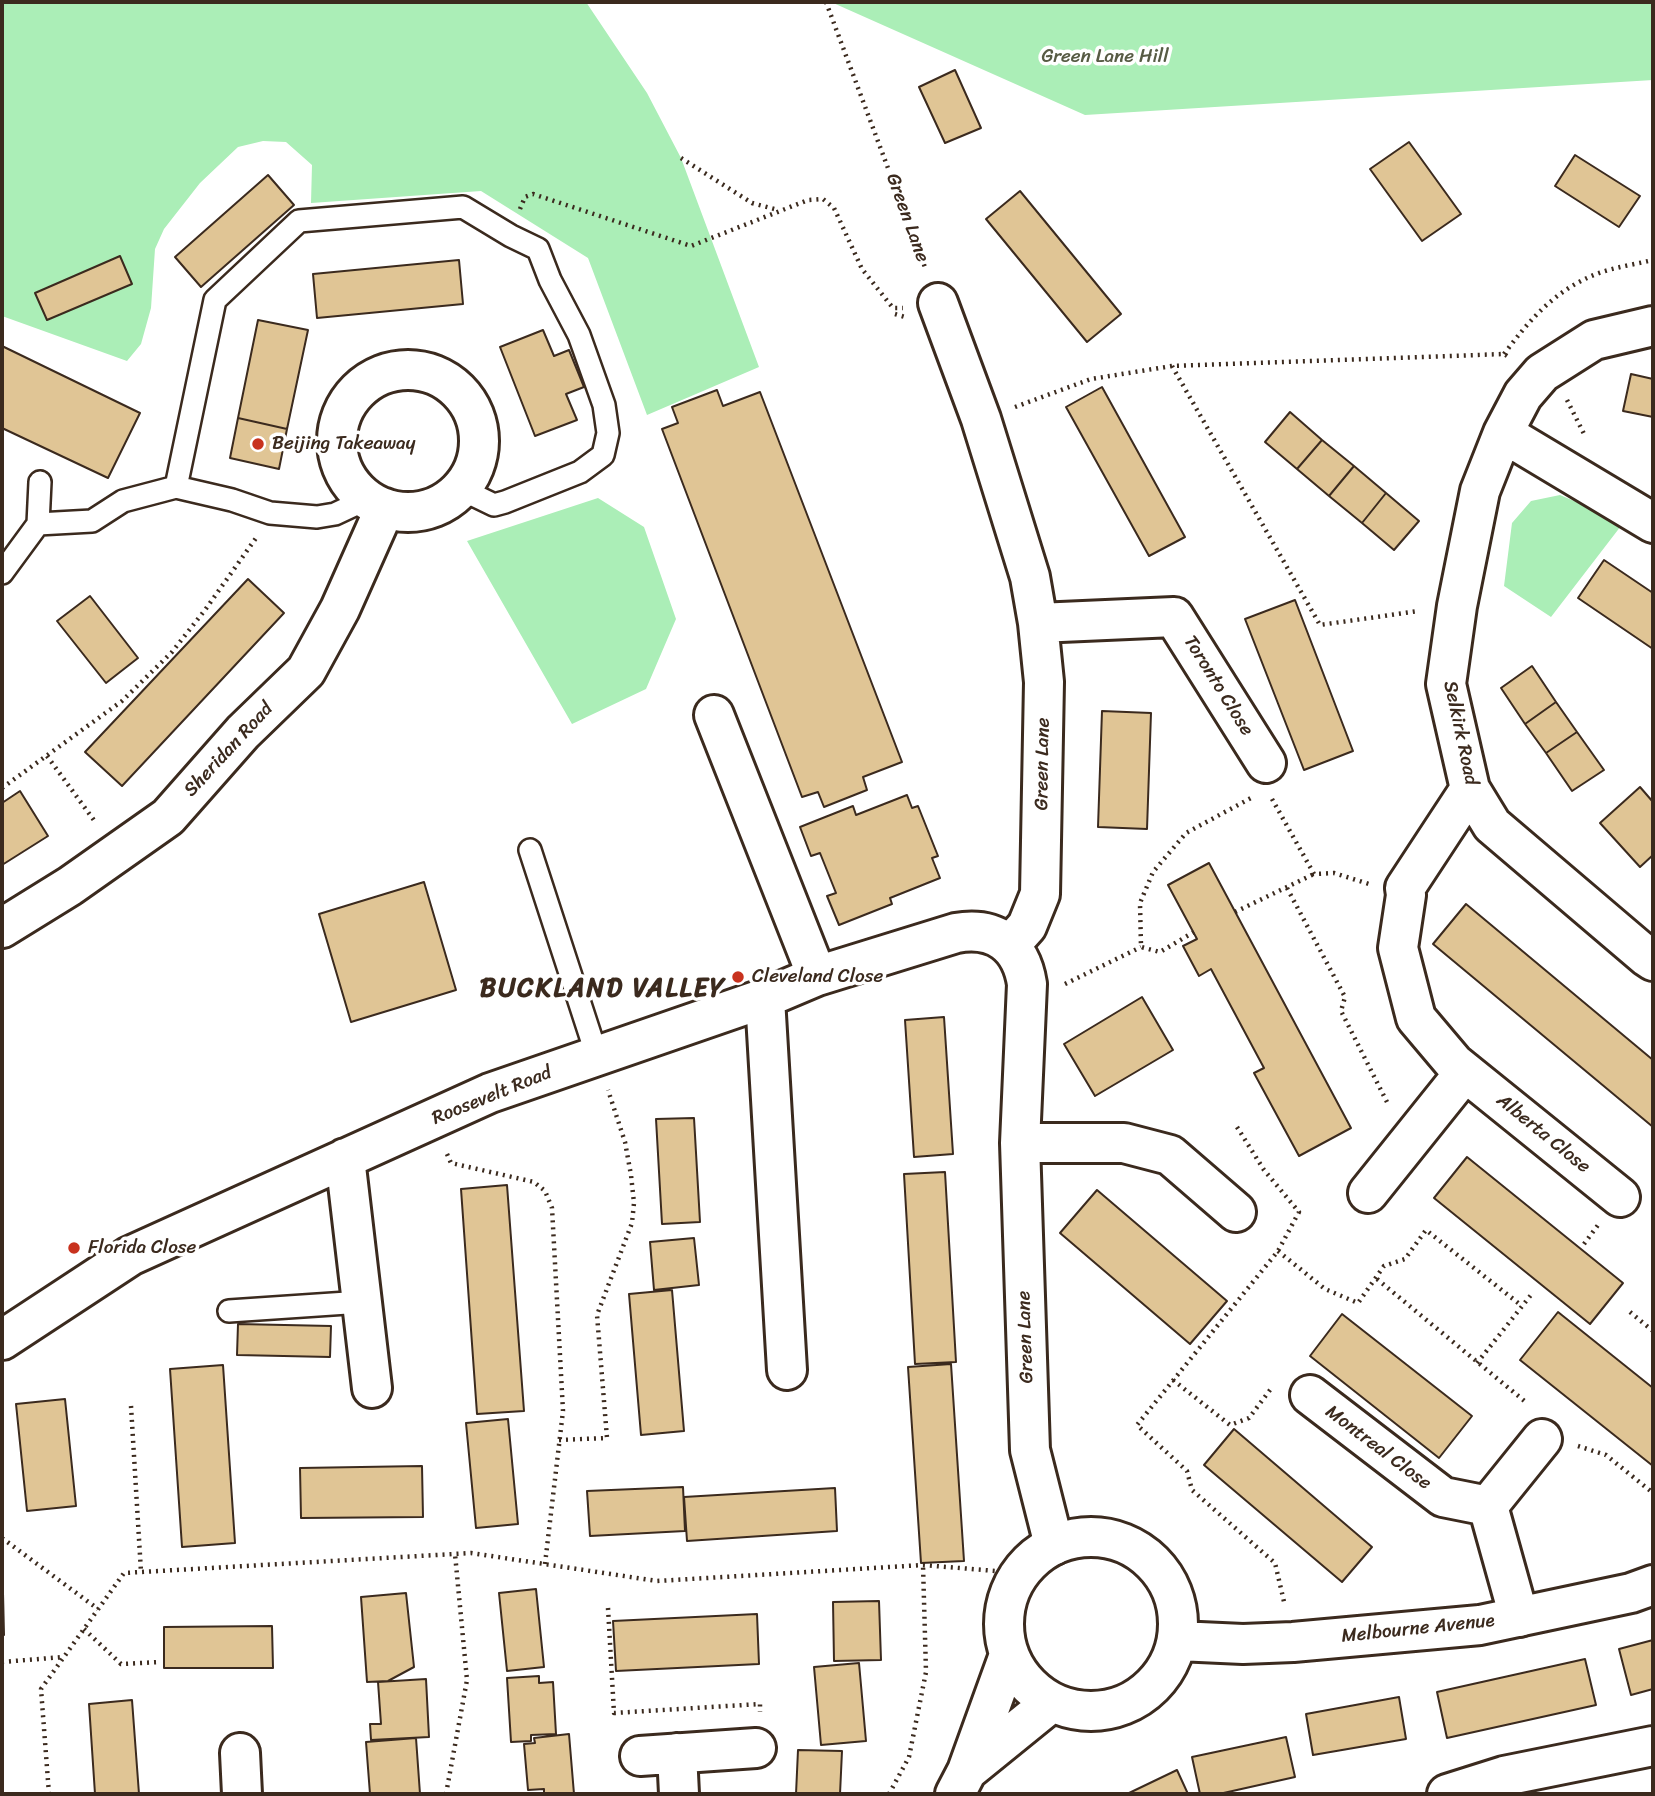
<!DOCTYPE html>
<html>
<head>
<meta charset="utf-8">
<style>
  body { margin:0 }
  #map { position:relative; width:1655px; height:1796px; overflow:hidden; background:#fff; font-family:Sriracha,sans-serif }
  canvas { display:block }
  .frame { position:absolute; inset:0; border:4px solid #3b2a1e; pointer-events:none }
</style>
</head>
<body>
<div id="map">
<canvas width="1655" height="1796"></canvas>
<div class="frame"></div>
</div>
<script>
const ctx = document.querySelector('canvas').getContext('2d');
ctx.lineJoin = 'round';
function fill(path, color) { ctx.fillStyle = color; ctx.fill(path, 'evenodd'); }
function strokePath(path, color, width, dash) { ctx.strokeStyle = color; ctx.lineWidth = width; ctx.lineCap = dash ? 'butt' : 'round'; ctx.setLineDash(dash || []); ctx.stroke(path); }
function drawText(font, color, halo, rows, align = 'center') {
  ctx.font = font + ' Sriracha,sans-serif'; ctx.lineWidth = 7; ctx.setLineDash([]); ctx.textBaseline = 'middle'; ctx.strokeStyle = halo; ctx.fillStyle = color; for (const [text, x, y, turn = 0] of rows) {
    ctx.save(); ctx.translate(x, y); ctx.rotate((+turn || 0) * Math.PI / 180); ctx.textAlign = isNaN(turn) ? turn : align; if (halo) ctx.strokeText(text, 0, 0); ctx.fillText(text, 0, 0); ctx.restore();
  }
}
fill(new Path2D(`
  M 2,2 L 586,2 L 647,93 L 681,158 L 759,367 L 647,415 L 588,258 L 481,191 L 311,203 L 312,165 L 286,142 L 263,141 L 238,147 L 200,183 L 164,229 L 155,249 L 151,308 L 141,344 L 127,361 L 2,316 Z
  M 831,2 L 1653,2 L 1653,80 L 1085,115 Z
  M 1560,495 L 1624,522 L 1551,617 L 1504,586 L 1512,523 L 1531,501 Z
  M 598,498 L 644,527 L 676,619 L 646,689 L 572,724 L 467,541 Z`), '#abeeb7');
const building = new Path2D(`
  M 955,70 L 981,128 L 945,143 L 919,87 Z
  M 1409,142 L 1461,214 L 1422,241 L 1370,169 Z
  M 1575,155 L 1640,196 L 1619,227 L 1555,186 Z
  M 268,175 L 294,205 L 201,287 L 175,257 Z
  M 1020,191 L 1121,314 L 1087,342 L 986,219 Z
  M 120,256 L 132,284 L 47,320 L 35,293 Z
  M 459,260 L 463,304 L 317,318 L 313,274 Z
  M 258,320 L 308,330 L 287,429 L 238,418 Z
  M 543,330 L 554,356 L 569,350 L 584,387 L 566,394 L 577,420 L 535,436 L 500,347 Z
  M 2,346 L 140,413 L 108,478 L 2,428 Z
  M 1631,374 L 1653,379 L 1653,417 L 1623,411 Z
  M 1102,387 L 1185,537 L 1149,556 L 1066,407 Z
  M 717,390 L 723,406 L 760,392 L 902,762 L 863,777 L 867,790 L 824,807 L 818,792 L 802,797 L 662,429 L 678,423 L 672,407 Z
  M 1290,412 L 1322,440 L 1297,469 L 1265,442 Z
  M 238,418 L 287,429 L 279,469 L 230,458 Z
  M 1322,440 L 1354,466 L 1329,496 L 1297,469 Z
  M 1354,466 L 1386,493 L 1362,523 L 1329,496 Z
  M 1386,493 L 1419,521 L 1394,550 L 1362,523 Z
  M 1604,560 L 1653,593 L 1653,649 L 1578,598 Z
  M 248,579 L 284,613 L 122,786 L 85,752 Z
  M 90,596 L 138,658 L 106,683 L 57,621 Z
  M 1295,600 L 1353,751 L 1304,770 L 1245,619 Z
  M 1532,666 L 1556,702 L 1525,724 L 1501,688 Z
  M 1556,702 L 1577,732 L 1546,753 L 1525,724 Z
  M 1102,711 L 1151,713 L 1147,829 L 1098,827 Z
  M 1577,732 L 1604,770 L 1572,791 L 1546,753 Z
  M 1640,787 L 1653,802 L 1653,855 L 1640,867 L 1600,823 Z
  M 20,791 L 48,836 L 2,865 L 2,803 Z
  M 907,795 L 912,808 L 918,806 L 938,856 L 932,858 L 940,878 L 890,898 L 892,904 L 839,925 L 827,896 L 836,893 L 820,853 L 811,856 L 800,827 L 853,806 L 856,815 Z
  M 1209,863 L 1351,1128 L 1299,1156 L 1254,1073 L 1264,1068 L 1211,969 L 1199,976 L 1183,946 L 1197,939 L 1168,885 Z
  M 424,882 L 456,990 L 351,1022 L 319,914 Z
  M 1466,904 L 1653,1060 L 1653,1127 L 1433,944 Z
  M 1142,997 L 1173,1050 L 1095,1096 L 1064,1044 Z
  M 944,1017 L 953,1154 L 914,1157 L 905,1020 Z
  M 694,1118 L 700,1222 L 662,1224 L 656,1119 Z
  M 1467,1157 L 1623,1283 L 1590,1324 L 1434,1198 Z
  M 945,1172 L 956,1362 L 915,1364 L 904,1174 Z
  M 507,1185 L 524,1411 L 477,1414 L 461,1189 Z
  M 1097,1190 L 1227,1301 L 1190,1344 L 1060,1233 Z
  M 694,1238 L 699,1285 L 654,1290 L 650,1242 Z
  M 672,1290 L 684,1431 L 641,1435 L 629,1294 Z
  M 1558,1312 L 1653,1388 L 1653,1466 L 1520,1360 Z
  M 1342,1314 L 1472,1416 L 1439,1458 L 1310,1356 Z
  M 238,1324 L 331,1326 L 330,1357 L 237,1355 Z
  M 951,1364 L 964,1561 L 921,1563 L 908,1367 Z
  M 223,1365 L 235,1543 L 182,1547 L 170,1369 Z
  M 65,1399 L 76,1506 L 27,1511 L 16,1404 Z
  M 508,1419 L 518,1524 L 476,1528 L 466,1423 Z
  M 1234,1429 L 1372,1547 L 1342,1582 L 1204,1465 Z
  M 422,1466 L 423,1517 L 301,1518 L 300,1468 Z
  M 683,1487 L 685,1531 L 590,1536 L 587,1491 Z
  M 835,1488 L 837,1531 L 687,1541 L 684,1497 Z
  M 536,1589 L 544,1667 L 507,1671 L 499,1593 Z
  M 2,1593 L 3,1593 L 4,1635 L 2,1635 Z
  M 406,1593 L 414,1667 L 388,1681 L 367,1682 L 361,1597 Z
  M 879,1601 L 881,1660 L 834,1661 L 833,1602 Z
  M 757,1614 L 759,1664 L 616,1671 L 613,1621 Z
  M 272,1626 L 273,1668 L 164,1668 L 164,1627 Z
  M 1653,1640 L 1653,1689 L 1631,1695 L 1619,1649 Z
  M 1585,1659 L 1596,1705 L 1447,1738 L 1437,1692 Z
  M 859,1663 L 866,1741 L 821,1745 L 814,1667 Z
  M 539,1676 L 539,1683 L 553,1682 L 556,1734 L 531,1735 L 531,1741 L 511,1742 L 507,1678 Z
  M 426,1679 L 429,1737 L 371,1740 L 370,1724 L 381,1724 L 378,1682 Z
  M 1399,1697 L 1406,1739 L 1313,1755 L 1306,1714 Z
  M 132,1700 L 139,1794 L 95,1794 L 89,1704 Z
  M 569,1734 L 574,1794 L 544,1794 L 544,1789 L 528,1790 L 524,1744 L 535,1743 L 534,1738 Z
  M 1286,1737 L 1295,1777 L 1219,1794 L 1200,1794 L 1192,1757 Z
  M 416,1738 L 420,1794 L 370,1794 L 366,1742 Z
  M 798,1750 L 842,1751 L 840,1794 L 796,1794 Z
  M 1177,1770 L 1188,1794 L 1127,1794 Z`);
fill(building, '#e0c595');
strokePath(building, '#3b2a1e', 2);
const lane = new Path2D(`
  M 367,499 L 335,514 L 317,517 L 270,513 L 232,500 L 176,487 L 215,300 L 299,221 L 463,207 L 511,236 L 538,249 L 550,280 L 579,335 L 604,405 L 608,433 L 603,455 L 580,472 L 505,502 L 494,505 L 461,489
  M 38,524 L 40,482
  M 2,573 L 38,524 L 92,521 L 123,501 L 176,487
  M 530,850 L 597,1056
  M 229,1311 L 362,1302`);
const street = new Path2D(`
  M 938,303 L 981,419 L 1030,577 L 1038,623 L 1044,682 L 1040,894 L 1027,926 L 1010,945
  M 1653,326 L 1594,340 L 1542,373 L 1523,395 L 1503,433 L 1480,491 L 1457,606 L 1446,684 L 1470,789 L 1492,825 L 1647,957 L 1653,961
  M337 441a71 71 0 1 1 142 0a71 71 0 1 1-142 0Z
  M 1503,433 L 1653,523
  M 1038,623 L 1174,617 L 1266,763
  M 714,715 L 817,976
  M 1470,789 L 1405,888 L 1406,895 L 1398,948 L 1416,1018 L 1454,1063 L 1620,1197
  M 2,928 L 70,886 L 168,817 L 243,732 L 306,671 L 340,609 L 385,508
  M 765,998 L 787,1370
  M 1020,1143 L 1124,1143 L 1170,1155 L 1236,1212
  M 345,1158 L 372,1388
  M 1368,1193 L 1465,1072
  M 2,1340 L 130,1256 L 490,1093 L 765,998 L 817,976 L 956,933 C 995,926 1021,945 1027,984 L 1020,1143 L 1030,1450 L 1054,1545
  M 1310,1395 L 1443,1497 L 1488,1506 L 1519,1617
  M 1488,1506 L 1542,1439
  M 240,1753 L 242,1794
  M 677,1753 L 679,1794
  M 640,1756 L 756,1748
  M 1447,1794 L 1504,1776 L 1653,1746`);
const secondary = new Path2D(`
  M1004 1624a87 87 0 1 1 174 0a87 87 0 1 1-174 0Z
  M 1178,1641 L 1243,1644 L 1293,1642 L 1480,1625 L 1631,1593 L 1653,1585
  M 967,1771 L 1052,1702
  M 955,1794 L 967,1771 L 1009,1655`);
strokePath(lane, '#3b2a1e', 26);
strokePath(street, '#3b2a1e', 44);
strokePath(secondary, '#3b2a1e', 44);
strokePath(new Path2D(`
  M 826,2 L 926,270
  M 681,158 L 752,203 L 778,210
  M 520,209 L 525,197 L 533,194 L 691,246 L 808,200 L 823,199 L 834,208 L 862,269 L 893,308 L 903,308
  M 895,314 L 905,317
  M 1504,354 C 1531,318 1556,289 1599,273 C 1616,267 1636,264 1653,260
  M 1172,366 L 1320,625 L 1418,611
  M 1567,400 L 1585,436
  M 1015,407 L 1091,379 L 1172,366 L 1504,354 L 1507,356
  M 47,756 L 96,823
  M 2,788 L 122,701 L 172,652 L 205,610 L 256,538
  M 1272,799 L 1314,874 L 1334,873 L 1369,884
  M 1287,888 L 1345,997 L 1341,1011 L 1389,1106
  M 1235,912 L 1314,874
  M 1194,932 L 1160,952 L 1141,947 L 1140,903 L 1153,872 L 1186,833 L 1251,798
  M 1065,984 L 1141,947
  M 1237,1127 L 1264,1170 L 1299,1212 L 1278,1251 L 1137,1425 L 1187,1471 L 1192,1490 L 1275,1563 L 1285,1606
  M 447,1154 L 451,1163 L 534,1182 L 545,1191 L 552,1208 L 563,1411 L 545,1564
  M 1584,1244 L 1598,1225
  M 1278,1251 L 1325,1289 L 1358,1303 L 1384,1266 L 1405,1259 L 1426,1230 L 1522,1306
  M 1377,1279 L 1528,1404
  M 1630,1312 L 1653,1331
  M 1477,1363 L 1531,1295
  M 1173,1380 L 1230,1425 L 1249,1418 L 1273,1386
  M 131,1406 L 141,1572
  M 559,1440 L 607,1438 L 597,1315 L 632,1223 L 634,1203 L 631,1175 L 625,1142 L 608,1090
  M 1578,1446 L 1606,1455 L 1653,1493
  M 2,1538 L 98,1609
  M 608,1608 L 614,1713 L 760,1704 L 760,1712
  M 84,1629 L 121,1664 L 160,1662
  M 2,1662 L 63,1657
  M 49,1794 L 41,1689 L 124,1573 L 471,1553 L 657,1581 L 923,1565 L 1020,1573
  M 446,1794 L 467,1680 L 455,1554
  M 889,1794 L 909,1757 L 926,1672 L 923,1565`), '#3b2a1e', 4.5, [2, 5]);
strokePath(lane, '#fff', 21);
strokePath(street, '#fff', 38);
strokePath(secondary, '#fff', 38);
for (const [x, y, r, color] of [
  [258,444,7,"#c8321e"],
  [738,977,7,"#c8321e"],
  [74,1248,7,"#c8321e"]
]) { const dot = new Path2D(); dot.arc(x, y, r, 0, 2 * Math.PI); ctx.fillStyle = color; ctx.fill(dot); strokePath(dot, '#fff', 2.5); }
drawText('19px', '#575b44', '#fff', [
  ["Green Lane Hill",1105,57]
]);
drawText('19px', '#3b2a1e', '#fff', [
  ["Green Lane",907,218,70],
  ["Toronto Close",1218,686,58],
  ["Selkirk Road",1460,733,78],
  ["Sheridan Road",229,750,-47],
  ["Green Lane",1043,764,-89],
  ["Roosevelt Road",492,1096,-22],
  ["Alberta Close",1543,1134,39],
  ["Green Lane",1026,1337,-92],
  ["Montreal Close",1378,1448,37],
  ["Melbourne Avenue",1418,1629,-6]
]);
drawText('19px', '#3b2a1e', '#fff', [
  ["Beijing Takeaway",272,444],
  ["Cleveland Close",752,977],
  ["Florida Close",88,1248]
], 'left');
ctx.letterSpacing = '2px';
drawText('bold 26px', '#3b2a1e', '#fff', [
  ["BUCKLAND VALLEY",603,989]
]);
ctx.letterSpacing = '0px';
</script>
</body>
</html>
